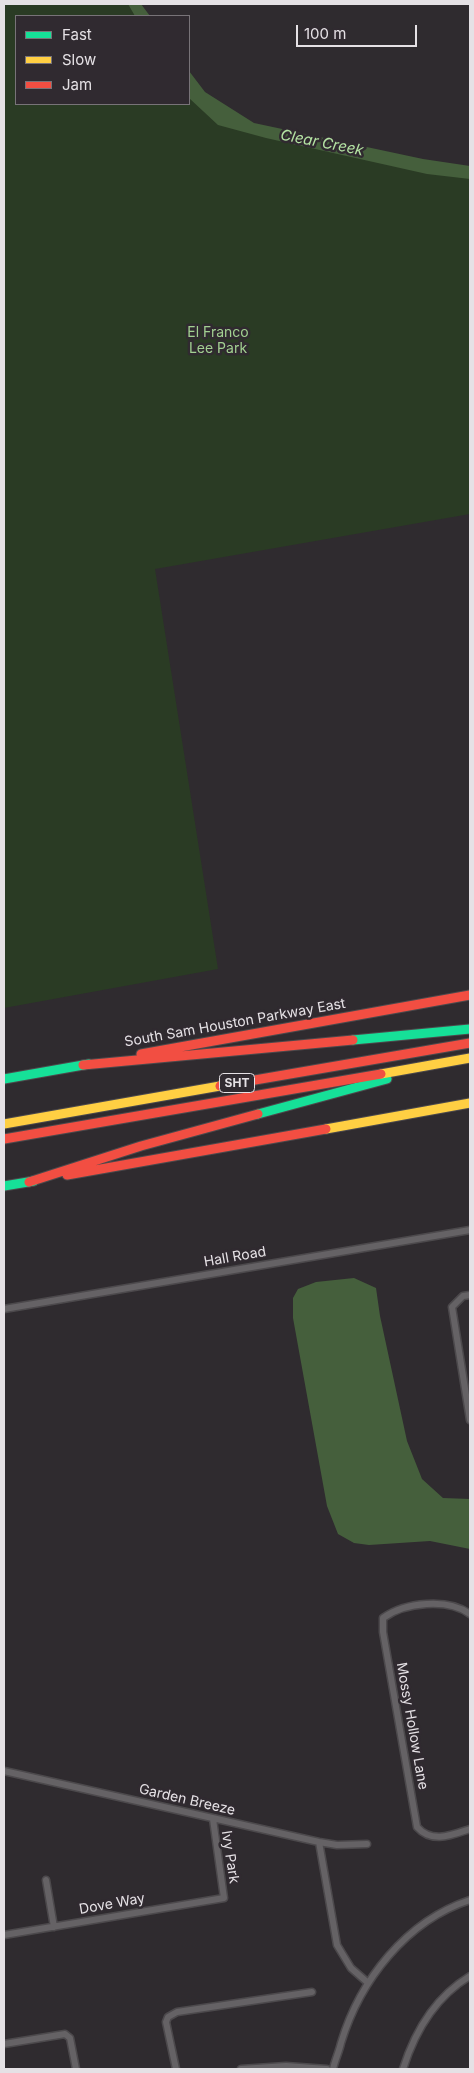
<!DOCTYPE html>
<html>
<head>
<meta charset="utf-8">
<style>
  body { margin:0 }
  #map { position:relative; width:474px; height:2073px; overflow:hidden; background:#2f2b2f; font-family:Inter,sans-serif }
  canvas { display:block }
  .frame { position:absolute; inset:0; border:5px solid #e5e1e5; pointer-events:none }
  .legend { position:absolute; left:15px; top:15px; width:175px; height:90px; box-sizing:border-box; background:#302a30; border:1px solid #787378; margin:0; padding:6px 9px; list-style:none; font-size:15px; color:#e5e1e5 }
  .legend li { display:flex; align-items:center; gap:10px; height:25px }
  .legend b { width:25px; border:1px solid #787378 }
  .scale { position:absolute; left:296px; top:25px; width:121px; height:22px; box-sizing:border-box; border:2px solid #e5e1e5; border-top:0; padding-left:6px; font-size:15px; line-height:18px; white-space:nowrap; color:#e5e1e5; -webkit-text-stroke:4px #302a30; paint-order:stroke }
</style>
</head>
<body>
<div id="map">
<canvas width="474" height="2073"></canvas>
<div class="frame"></div>
<ul class="legend">
<li><b style="height:6px;background:#16e098"></b>Fast</li>
<li><b style="height:6px;background:#ffcf43"></b>Slow</li>
<li><b style="height:6px;background:#f24e42"></b>Jam</li>
</ul>
<div class="scale">100 m</div>
</div>
<script>
const ctx = document.querySelector('canvas').getContext('2d');
ctx.lineJoin = 'round';
function fill(path, color) { ctx.fillStyle = color; ctx.fill(path, 'evenodd'); }
function strokePath(path, color, width, dash) { ctx.strokeStyle = color; ctx.lineWidth = width; ctx.lineCap = dash ? 'butt' : 'round'; ctx.setLineDash(dash || []); ctx.stroke(path); }
function drawText(font, color, halo, rows, align = 'center') {
  ctx.font = font + ' Inter,sans-serif'; ctx.lineWidth = 5; ctx.setLineDash([]); ctx.textBaseline = 'middle'; ctx.strokeStyle = halo; ctx.fillStyle = color; for (const [text, x, y, turn = 0] of rows) {
    ctx.save(); ctx.translate(x, y); ctx.rotate((+turn || 0) * Math.PI / 180); ctx.textAlign = isNaN(turn) ? turn : align; if (halo) ctx.strokeText(text, 0, 0); ctx.fillText(text, 0, 0); ctx.restore();
  }
}
fill(new Path2D(`
  M 4,4 L 133,4 L 142,16 L 16,16 L 16,104 L 189,104 L 189,83 L 262,131 L 470,171 L 470,514 L 155,569 L 218,969 L 4,1008 Z`), '#2a3b24');
fill(new Path2D(`
  M 128,4 L 141,4 L 150,16 L 135,16 Z
  M 189,71 L 205,92 L 254,123 L 423,159 L 470,166 L 470,179 L 427,174 L 266,138 L 218,125 L 189,98 Z
  M 354,1278 L 376,1288 L 380,1316 L 407,1441 L 422,1479 L 443,1498 L 470,1499 L 470,1549 L 430,1541 L 369,1545 L 354,1543 L 338,1534 L 327,1506 L 293,1318 L 293,1298 L 298,1289 L 316,1282 Z`), '#455f3c');
const street = new Path2D(`
  M 470,1295 L 463,1296 L 452,1307 L 470,1420
  M 4,1309 L 470,1230
  M 470,1614 C 448,1598 405,1602 383,1618 L 383,1632 L 417,1827 C 432,1844 452,1835 470,1829
  M 4,1771 L 319,1842 L 337,1845 L 367,1844
  M 319,1842 L 337,1945 L 351,1968 L 367,1982
  M 46,1880 L 54,1927
  M 4,1935 L 224,1898 L 213,1819
  M 4,2044 L 65,2034 L 70,2038 L 76,2069
  M 176,2069 L 166,2022 L 168,2017 L 177,2012 L 312,1992
  M 241,2069 L 286,2066 L 327,2069
  M 333,2069 C 335,2060 339,2052 341,2043 C 360,1980 406,1921 470,1900
  M 403,2069 C 415,2031 435,1997 470,1976`);
const fast = new Path2D(`
  M 353,1040 L 470,1029
  M 4,1079 L 89,1064
  M 258,1114 L 387,1079
  M 4,1186 L 34,1181`);
const slow = new Path2D(`
  M 381,1074 L 470,1058
  M 4,1124 L 220,1086
  M 326,1129 L 470,1103`);
const jam = new Path2D(`
  M 141,1054 L 470,995
  M 83,1065 L 353,1040
  M 220,1086 L 470,1043
  M 4,1139 L 381,1074
  M 67,1175 L 326,1129
  M 29,1182 L 141,1146 L 258,1114`);
strokePath(street, '#4c494c', 9);
strokePath(fast, '#4c494c', 11);
strokePath(slow, '#4c494c', 11);
strokePath(jam, '#4c494c', 11);
strokePath(street, '#656265', 6);
strokePath(fast, '#16e098', 9);
strokePath(slow, '#ffcf43', 9);
strokePath(jam, '#f24e42', 9);
for (const [x, y, w] of [
  [237,1083,35]
]) { const box = new Path2D(); box.roundRect(x - w / 2, y - 9.5, w, 19, 4); ctx.fillStyle = '#302a30'; ctx.fill(box); strokePath(box, '#e5e1e5', 1); }
drawText('bold 12px', '#e5e1e5', null, [
  ["SHT",237,1083]
]);
drawText('14px', '#a2d091', '#302a30', [
  ["El Franco",218,333],
  ["Lee Park",218,349]
]);
drawText('14px', '#e5e1e5', '#302a30', [
  ["South Sam Houston Parkway East",235,1023,-10],
  ["Hall Road",235,1257,-10],
  ["Mossy Hollow Lane",412,1726,80],
  ["Garden Breeze",187,1800,13],
  ["Ivy Park",230,1857,81],
  ["Dove Way",112,1904,-10]
]);
drawText('italic 15px', '#b4e3a3', '#302a30', [
  ["Clear Creek",322,143,11]
]);
</script>
</body>
</html>
